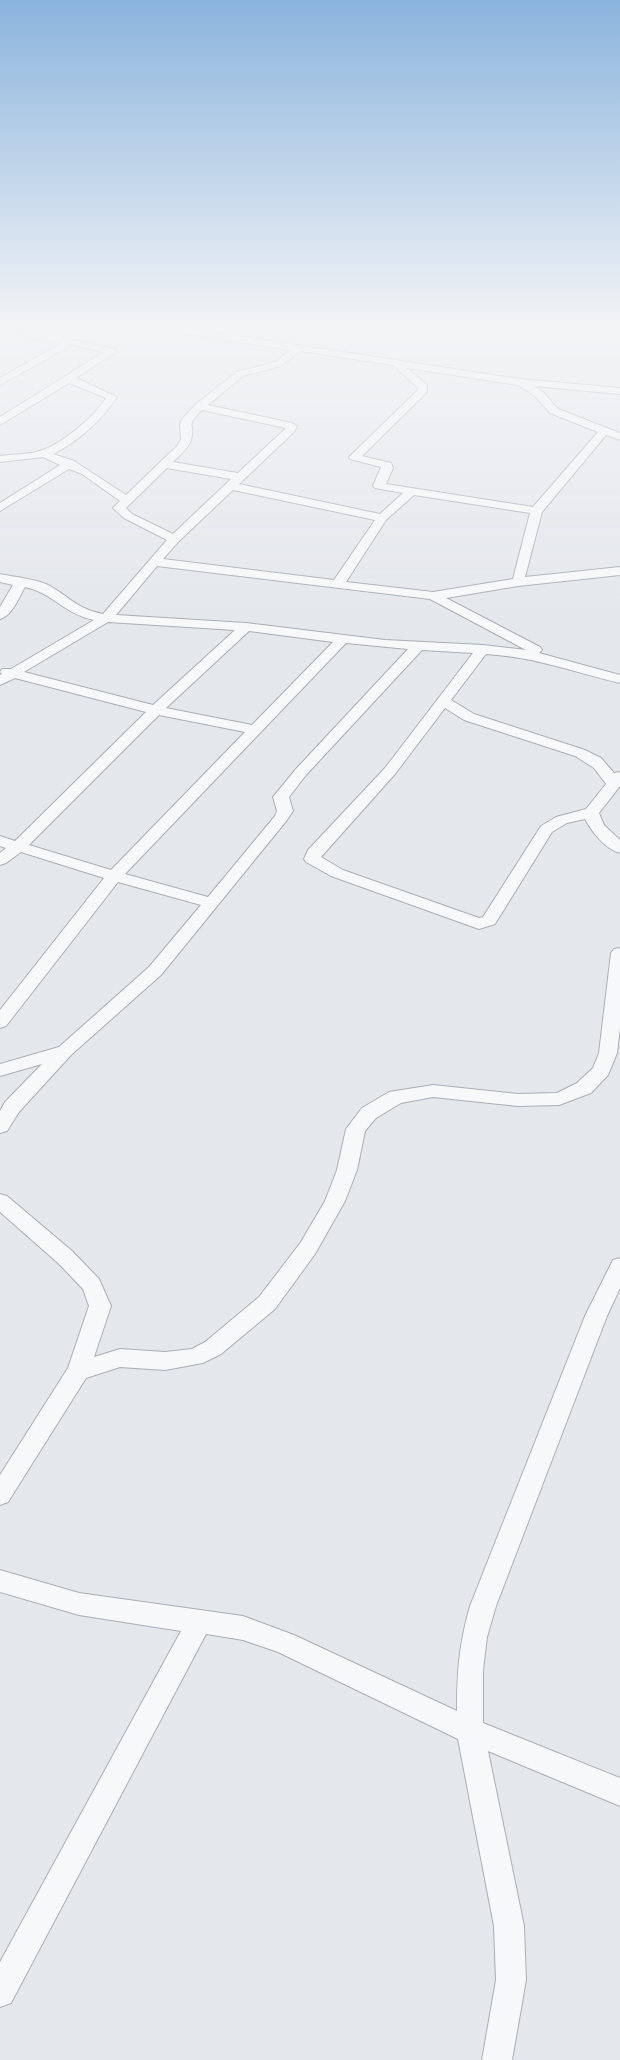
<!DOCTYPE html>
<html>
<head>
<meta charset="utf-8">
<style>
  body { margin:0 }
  canvas { display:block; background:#e4e7ec }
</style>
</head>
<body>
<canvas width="620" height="2060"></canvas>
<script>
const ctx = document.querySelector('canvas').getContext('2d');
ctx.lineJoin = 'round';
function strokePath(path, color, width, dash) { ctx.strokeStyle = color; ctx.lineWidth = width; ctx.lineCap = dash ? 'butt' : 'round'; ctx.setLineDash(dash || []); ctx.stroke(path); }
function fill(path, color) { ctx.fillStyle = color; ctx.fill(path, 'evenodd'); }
const minor = new Path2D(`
  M 0,328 L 15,328 L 115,349 L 115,353 L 76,378 L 117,397 C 102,420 78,442 53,454 L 74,461 L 126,495 L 178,445 L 181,439 L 180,425 L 182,419 L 196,404 L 237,372 L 275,362 L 290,350 L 169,331 L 165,328 L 184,328 L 520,379 L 620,388 L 620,394 L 534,386 L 543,392 L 558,409 L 620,433 L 620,440 L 606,435 L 542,512 L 525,577 L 620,567 L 620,575 L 518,586 L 446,598 L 540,647 L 542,650 L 539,653 L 620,675 L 620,683 C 573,672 535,657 486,654 L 451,700 L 474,714 L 585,750 L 601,758 L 614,773 L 620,772 L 620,786 L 599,813 L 604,825 L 620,840 L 620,853 C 605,849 592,832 585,819 L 567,823 L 552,832 L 495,924 L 479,929 L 331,876 L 306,862 L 304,859 L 308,850 L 385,768 L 473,653 L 422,650 L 306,775 L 289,797 L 293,811 L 287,820 L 161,975 L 71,1055 L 19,1112 L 7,1131 L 0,1133 L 0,1111 L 5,1102 L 42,1064 L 0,1076 L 0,1064 L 59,1047 L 149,967 L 201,905 L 118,882 L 6,1026 L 0,1028 L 0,1010 L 104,878 L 21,852 L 6,863 L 0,865 L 0,853 L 6,848 L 0,846 L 0,836 L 15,841 L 146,712 L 15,678 L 0,685 L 0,675 L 2,674 L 0,672 L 2,669 L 11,669 L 94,620 C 64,614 53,593 25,587 C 19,597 12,616 0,619 L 0,607 L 13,585 L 0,582 L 0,574 C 14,577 37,579 48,585 C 70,597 77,609 103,614 L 167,540 L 124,518 L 113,508 L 120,501 L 82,474 L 69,469 L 0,511 L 0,503 L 60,465 L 43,457 L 0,462 L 0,456 C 13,454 27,455 40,451 C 61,445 94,417 106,398 L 69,383 L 0,425 L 0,417 L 104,352 L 72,345 L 0,385 L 0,378 L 62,343 L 1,330 ZM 300,351 L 393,365 L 418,388 L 417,391 L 349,457 L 350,459 L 381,467 L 373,486 L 375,488 L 403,493 L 380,514 L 239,484 L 294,432 L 297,426 L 292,423 L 208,405 L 243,376 L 281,366 ZM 407,368 L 518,385 L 535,396 L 550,413 L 598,432 L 533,507 L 386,484 L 393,468 L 391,463 L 362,456 L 427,392 L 427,385 ZM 202,410 L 286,428 L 238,473 L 173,462 C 179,456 188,449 191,440 C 196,422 184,428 202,410 ZM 167,468 L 231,479 L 173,534 L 132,514 L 126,508 ZM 233,490 L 375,520 L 334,580 L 163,559 L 178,542 ZM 414,495 L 530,513 L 513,579 L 433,592 L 346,582 L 386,520 ZM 157,566 L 430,599 L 526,650 L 483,645 L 385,640 L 246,623 L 116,615 ZM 108,622 L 235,630 L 153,705 L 24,672 ZM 249,631 L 333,642 L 252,725 L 166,708 ZM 346,643 L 408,649 L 296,769 L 273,797 L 277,811 L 275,816 L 208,897 L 125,874 ZM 445,708 L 464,720 L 575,756 L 594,768 L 606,784 L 586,809 L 556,817 L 541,826 L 483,917 L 479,918 L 343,870 L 321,857 L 395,774 ZM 159,715 L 245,732 L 111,870 L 29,845 Z
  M 620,948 L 620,1028 L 617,1053 L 608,1075 L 591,1093 L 559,1105 L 518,1106 L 433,1097 L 401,1103 L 376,1118 L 365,1131 L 357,1170 L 345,1201 L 315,1254 L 275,1309 L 221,1354 L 203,1363 L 165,1370 L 120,1367 L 86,1378 L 8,1502 L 0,1505 L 0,1475 L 68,1368 L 89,1306 L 83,1289 L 58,1263 L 0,1212 L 0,1194 L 7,1196 L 72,1251 L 99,1279 L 111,1306 L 94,1357 L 120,1349 L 165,1352 L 192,1349 L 205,1342 L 259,1297 L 301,1242 L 325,1201 L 337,1170 L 346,1129 L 362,1108 L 389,1092 L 433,1085 L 518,1094 L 557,1093 L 577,1083 L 593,1068 L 599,1053 L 611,953 L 614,949 Z
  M 620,1258 L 620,1288 L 607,1316 L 496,1606 L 487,1637 L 483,1670 L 483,1723 L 620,1778 L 620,1806 L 488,1751 L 524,1926 L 526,1980 L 512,2060 L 482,2060 L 496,1980 L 494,1926 L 458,1739 L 278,1652 L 243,1640 L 206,1634 L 11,2003 L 0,2007 L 0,1962 L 181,1631 L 79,1615 L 0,1592 L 0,1570 L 79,1593 L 243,1616 L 294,1635 L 457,1711 C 457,1671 459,1645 470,1606 L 585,1316 L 613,1260 Z`);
strokePath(minor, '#a9aeb7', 2);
fill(minor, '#f7f8fa');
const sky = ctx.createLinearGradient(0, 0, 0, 616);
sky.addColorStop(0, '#8bb4dd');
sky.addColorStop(0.53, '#f3f4f6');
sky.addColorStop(1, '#f3f4f600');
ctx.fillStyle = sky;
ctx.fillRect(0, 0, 620, 616);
</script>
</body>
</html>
